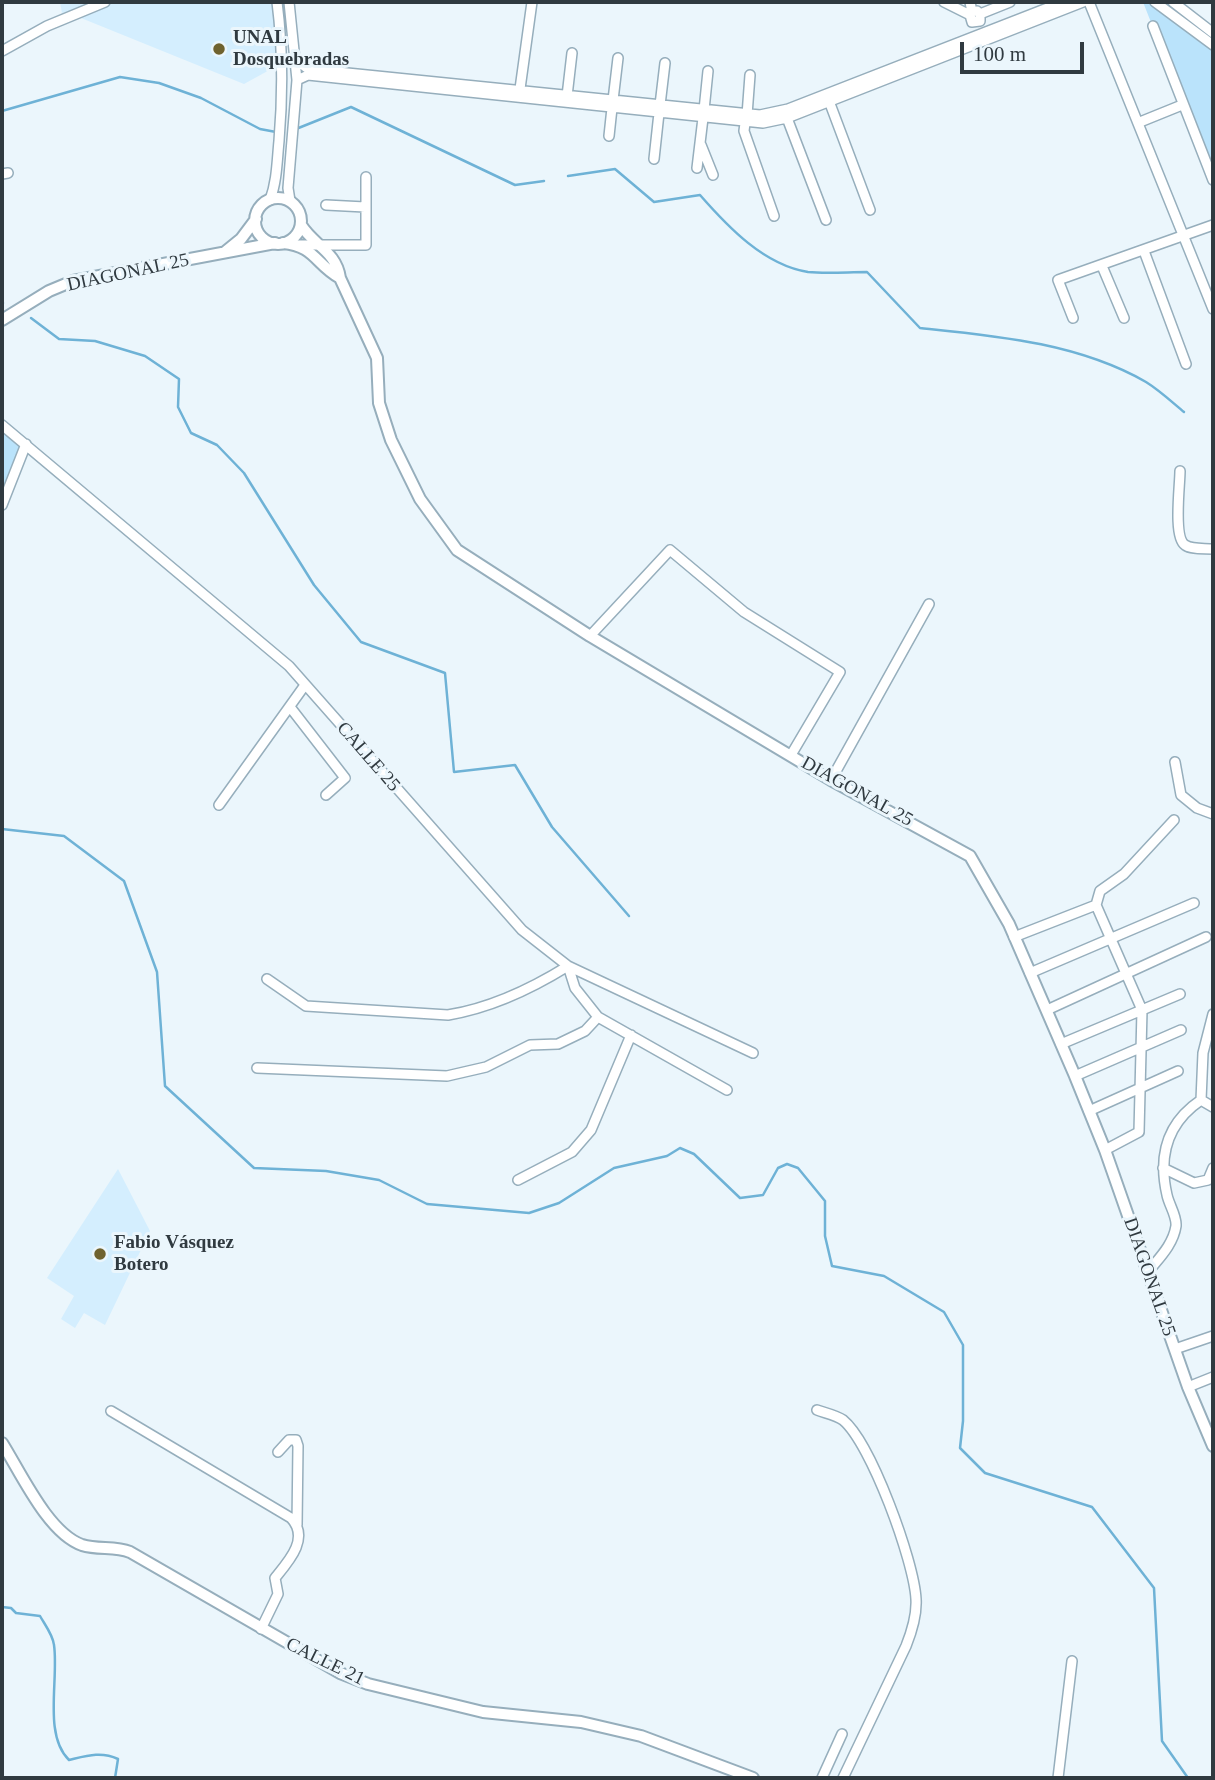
<!DOCTYPE html>
<html>
<head>
<meta charset="utf-8">
<style>
  body { margin:0 }
  #map { position:relative; width:1215px; height:1780px; overflow:hidden; background:#ebf6fc; font-family:Georgia,serif }
  canvas { display:block }
  .frame { position:absolute; inset:0; border:4px solid #303a40; pointer-events:none }
  .scale { position:absolute; left:960px; top:42px; width:124px; height:32px; box-sizing:border-box; border:4px solid #303a40; border-top:0; padding-left:9px; font-size:21px; line-height:24px; white-space:nowrap; color:#303a40; -webkit-text-stroke:5px #ebf6fc; paint-order:stroke }
</style>
</head>
<body>
<div id="map">
<canvas width="1215" height="1780"></canvas>
<div class="frame"></div>
<div class="scale">100 m</div>
</div>
<script>
const ctx = document.querySelector('canvas').getContext('2d');
ctx.lineJoin = 'round';
function fill(path, color) { ctx.fillStyle = color; ctx.fill(path, 'evenodd'); }
function strokePath(path, color, width, dash) { ctx.strokeStyle = color; ctx.lineWidth = width; ctx.lineCap = dash ? 'butt' : 'round'; ctx.setLineDash(dash || []); ctx.stroke(path); }
function drawText(font, color, halo, rows, align = 'center') {
  ctx.font = font + ' Georgia,serif'; ctx.lineWidth = 6; ctx.setLineDash([]); ctx.textBaseline = 'middle'; ctx.strokeStyle = halo; ctx.fillStyle = color; for (const [text, x, y, turn = 0] of rows) {
    ctx.save(); ctx.translate(x, y); ctx.rotate((+turn || 0) * Math.PI / 180); ctx.textAlign = isNaN(turn) ? turn : align; if (halo) ctx.strokeText(text, 0, 0); ctx.fillText(text, 0, 0); ctx.restore();
  }
}
fill(new Path2D(`
  M 60,2 L 277,2 L 284,62 L 244,84 L 81,18 L 77,9 L 62,13 Z
  M 118,1169 L 150,1231 L 105,1325 L 84,1313 L 75,1328 L 61,1319 L 74,1296 L 47,1278 Z`), '#d4eefe');
fill(new Path2D(`
  M 1143,2 L 1155,2 L 1213,45 L 1213,180 Z
  M 2,425 L 26,444 L 2,505 Z`), '#bae3fb');
strokePath(new Path2D(`
  M 2,111 L 120,77 L 159,83 L 201,98 L 260,129 L 276,132
  M 296,129 L 351,107 L 515,185 L 544,181
  M 568,176 L 615,169 L 654,202 L 700,195 C 728,227 764,265 808,272 C 827,274 848,272 867,272 L 920,328 C 997,336 1078,343 1146,382 C 1159,390 1172,402 1184,412
  M 2,302 L 3,303
  M 31,318 L 59,339 L 95,341 L 145,356 L 179,379 L 178,407 L 191,433 L 217,445 L 244,473 L 314,585 L 361,642 L 445,673 L 454,772 L 515,765 L 552,827 L 629,916
  M 2,829 L 64,836 L 124,881 L 157,972 L 165,1086 L 254,1168 L 326,1171 L 379,1180 L 427,1204 L 529,1213 L 559,1203 L 614,1168 L 667,1156 L 680,1148 L 694,1154 L 740,1198 L 763,1195 L 778,1168 L 787,1164 L 798,1168 L 825,1201 L 825,1236 L 832,1266 L 884,1276 L 944,1312 L 963,1345 L 963,1421 L 960,1448 L 985,1473 L 1092,1507 L 1154,1588 L 1162,1741 L 1188,1778
  M 2,1607 L 11,1608 L 16,1613 L 40,1616 C 45,1625 53,1635 54,1645 C 59,1679 43,1735 69,1760 C 86,1756 101,1751 118,1759 L 115,1778`), '#6eb2d6', 2.5);
const minor = new Path2D(`
  M 289,2 L 297,80 L 288,188 L 290,201
  M 944,2 L 970,15 L 972,22 L 980,21 L 980,14
  M 970,2 L 972,12
  M 1089,2 L 1213,309
  M 1155,2 L 1213,45
  M 1173,2 L 1213,33
  M 977,11 L 980,14 L 1010,2
  M 1153,26 L 1213,180
  M 2,51 L 47,26 L 105,2
  M 296,60 L 308,69 L 760,115 L 788,109 L 1063,2
  M 297,80 L 308,75 L 763,123 L 787,118 L 1083,2
  M 519,96 L 532,2
  M 567,96 L 572,53
  M 613,100 L 618,58
  M 829,101 L 870,210
  M 660,105 L 665,63
  M 704,110 L 708,71
  M 747,115 L 750,75
  M 787,118 L 826,220
  M 1140,122 L 1182,105
  M 745,123 L 744,131 L 774,216
  M 609,136 L 612,108
  M 701,145 L 713,175
  M 654,159 L 659,113
  M 697,168 L 703,118
  M 2,174 L 8,173
  M 270,200 C 277,181 277,161 279,141 C 283,93 283,49 277,2
  M 326,205 L 365,207
  M 297,245 L 366,245 L 366,177
  M 1144,251 L 1186,364
  M 1102,266 L 1124,318
  M 1073,318 L 1058,280 L 1213,225
  M 2,425 L 289,666 L 522,930 L 568,966 L 753,1053
  M 1180,471 C 1180,486 1173,537 1185,545 C 1192,550 1205,548 1213,549
  M 2,505 L 26,444
  M 590,636 L 670,550 L 744,612 L 840,672 L 791,755
  M 290,707 L 345,778 L 326,795
  M 1175,762 L 1181,795 L 1197,808 L 1213,814
  M 831,780 L 929,604
  M 219,805 L 305,685
  M 1096,905 L 1142,1010 L 1139,1132 L 1105,1150
  M 1014,937 L 1096,905 L 1100,891 L 1124,874 L 1174,820
  M 1030,973 L 1194,903
  M 1047,1010 L 1206,937
  M 598,1017 L 727,1090
  M 1061,1044 L 1180,994
  M 257,1068 L 447,1076 L 486,1067 L 530,1045 L 558,1044 L 585,1031 L 598,1017 L 575,988 L 568,966 C 531,989 491,1008 448,1015 L 306,1006 L 267,979
  M 1075,1076 L 1181,1030
  M 1201,1100 L 1213,1107
  M 1089,1111 L 1178,1071
  M 1163,1168 L 1194,1183 L 1208,1180 L 1213,1168
  M 518,1180 L 572,1152 L 591,1130 L 631,1035
  M 1148,1272 C 1159,1258 1173,1245 1176,1226 C 1177,1216 1169,1205 1167,1195 C 1158,1156 1167,1123 1201,1100 L 1203,1053 L 1213,1014
  M 1175,1349 L 1213,1336
  M 1188,1387 L 1213,1377
  M 817,1410 C 825,1413 836,1415 843,1420 C 871,1443 914,1561 916,1599 C 917,1615 912,1631 906,1646 L 843,1778
  M 111,1411 L 291,1518 C 310,1538 289,1561 275,1578 L 278,1594 L 261,1629
  M 278,1452 L 289,1440 L 296,1440 L 298,1446 L 297,1525
  M 822,1778 L 842,1734
  M 1058,1778 L 1072,1661`);
const tertiary = new Path2D(`
  M255 221a23 23 0 1 1 46 0a23 23 0 1 1-46 0Z
  M 301,225 C 314,246 336,251 340,278 L 377,358 L 379,403 L 391,440 L 420,499 L 457,550 L 590,636 L 831,780 L 970,856 L 1009,924 L 1075,1076 L 1105,1150 L 1188,1387 L 1213,1446
  M 283,243 C 315,246 315,264 340,278
  M 225,252 L 241,239 L 256,219
  M 2,320 L 49,291 L 73,281 L 275,243
  M 2,1443 C 21,1473 48,1533 82,1545 C 98,1550 115,1546 130,1552 L 340,1673 L 368,1684 L 483,1712 L 581,1722 L 641,1736 L 753,1778`);
strokePath(minor, '#96aebc', 12);
strokePath(tertiary, '#96aebc', 14);
strokePath(minor, '#fff', 9);
strokePath(tertiary, '#fff', 10);
for (const [x, y, r, color] of [
  [219,49,7,"#6f622f"],
  [100,1254,7,"#6f622f"]
]) { const dot = new Path2D(); dot.arc(x, y, r, 0, 2 * Math.PI); ctx.fillStyle = color; ctx.fill(dot); strokePath(dot, '#ebf6fc', 2.5); }
drawText('bold 19px', '#303a40', '#ebf6fc', [
  ["UNAL",233,38],
  ["Dosquebradas",233,60],
  ["Fabio Vásquez",114,1243],
  ["Botero",114,1265]
], 'left');
drawText('19px', '#303a40', '#ebf6fc', [
  ["DIAGONAL 25",128,273,-12],
  ["CALLE 25",368,757,49],
  ["DIAGONAL 25",857,792,29],
  ["DIAGONAL 25",1149,1277,71],
  ["CALLE 21",325,1662,26]
]);
</script>
</body>
</html>
